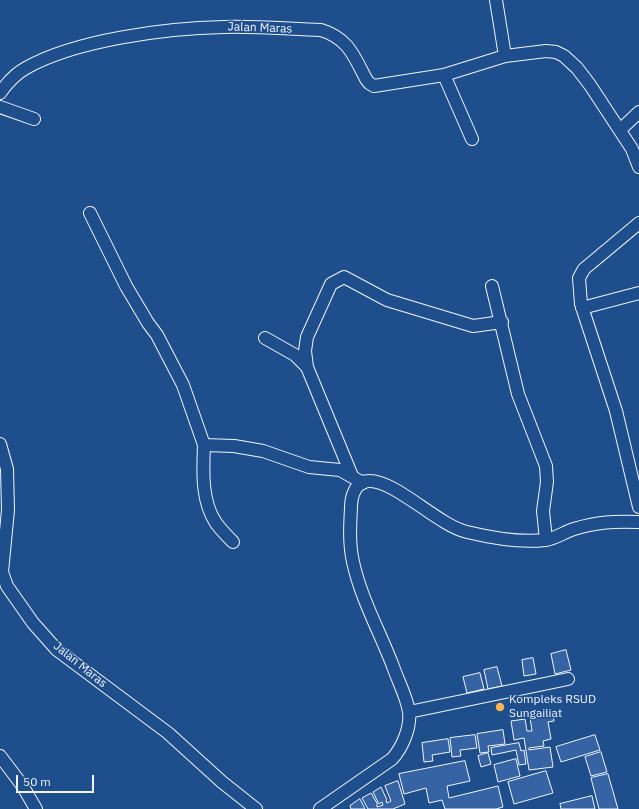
<!DOCTYPE html>
<html>
<head>
<meta charset="utf-8">
<style>
  body { margin:0 }
  #map { position:relative; width:639px; height:809px; overflow:hidden; background:#1f4e8c; font-family:"IBM Plex Sans",sans-serif }
  canvas { display:block }
  .scale { position:absolute; left:16px; top:775px; width:78px; height:18px; box-sizing:border-box; border:2px solid #f2f6ff; border-top:0; padding-left:5px; font-size:12px; line-height:14px; white-space:nowrap; color:#f2f6ff; -webkit-text-stroke:3px #1f4e8c; paint-order:stroke }
</style>
</head>
<body>
<div id="map">
<canvas width="639" height="809"></canvas>
<div class="scale">50 m</div>
</div>
<script>
const ctx = document.querySelector('canvas').getContext('2d');
ctx.lineJoin = 'round';
function fill(path, color) { ctx.fillStyle = color; ctx.fill(path, 'evenodd'); }
function strokePath(path, color, width, dash) { ctx.strokeStyle = color; ctx.lineWidth = width; ctx.lineCap = dash ? 'butt' : 'round'; ctx.setLineDash(dash || []); ctx.stroke(path); }
function drawText(font, color, halo, rows, align = 'center') {
  ctx.font = font + ' "IBM Plex Sans",sans-serif'; ctx.lineWidth = 3; ctx.setLineDash([]); ctx.textBaseline = 'middle'; ctx.strokeStyle = halo; ctx.fillStyle = color; for (const [text, x, y, turn = 0] of rows) {
    ctx.save(); ctx.translate(x, y); ctx.rotate((+turn || 0) * Math.PI / 180); ctx.textAlign = isNaN(turn) ? turn : align; if (halo) ctx.strokeText(text, 0, 0); ctx.fillText(text, 0, 0); ctx.restore();
  }
}
const building = new Path2D(`
  M 566,650 L 571,670 L 555,674 L 551,654 Z
  M 533,658 L 536,674 L 524,676 L 522,660 Z
  M 497,667 L 502,686 L 488,689 L 484,670 Z
  M 480,673 L 484,689 L 467,693 L 463,677 Z
  M 553,714 L 554,721 L 548,722 L 551,739 L 543,741 L 544,746 L 529,748 L 529,750 L 550,747 L 553,767 L 529,770 L 524,738 L 514,740 L 511,721 L 525,719 L 527,731 L 532,731 L 530,717 Z
  M 503,730 L 505,744 L 488,746 L 489,752 L 480,753 L 477,734 Z
  M 475,735 L 477,748 L 460,750 L 461,756 L 452,757 L 450,738 Z
  M 595,735 L 600,750 L 561,762 L 556,747 Z
  M 448,739 L 450,752 L 432,755 L 433,761 L 424,762 L 422,743 Z
  M 519,743 L 521,751 L 524,750 L 526,764 L 519,765 L 516,750 L 492,755 L 491,748 Z
  M 601,752 L 607,772 L 591,776 L 585,757 Z
  M 488,753 L 491,764 L 481,767 L 478,756 Z
  M 516,759 L 520,776 L 498,782 L 494,765 Z
  M 465,761 L 470,781 L 447,786 L 449,798 L 498,786 L 503,807 L 496,809 L 445,809 L 442,800 L 429,803 L 426,788 L 404,794 L 399,774 Z
  M 546,771 L 553,793 L 514,804 L 508,782 Z
  M 608,774 L 618,809 L 599,809 L 591,778 Z
  M 398,781 L 405,804 L 393,809 L 368,809 L 362,798 L 371,793 L 377,803 L 377,807 L 383,805 L 382,802 L 379,804 L 373,792 L 381,787 L 387,800 L 386,801 L 387,803 L 391,801 L 385,786 Z
  M 592,796 L 595,809 L 561,809 L 560,804 Z
  M 360,799 L 365,809 L 351,809 L 350,806 Z`);
fill(building, '#3563a3');
strokePath(building, '#f2f6ff', 1);
const minor = new Path2D(`
  M 496,0 L 505,56
  M 444,75 L 472,139
  M 0,93 C 7,83 15,74 26,68 C 75,40 167,28 224,27 C 256,26 289,29 321,30 C 348,38 354,56 366,79 L 369,83 L 374,86 L 444,75 L 505,56 L 546,51 L 556,52 L 564,56 L 577,68 L 590,85 L 632,149 L 639,167
  M 0,107 L 34,119
  M 620,130 L 639,112
  M 90,213 L 126,286 L 148,323 L 157,335 L 183,385 L 204,445 L 234,446 L 263,451 L 309,467 L 340,470 L 363,483
  M 639,223 L 584,269 L 579,278 L 581,304 L 616,411 L 639,507
  M 492,286 L 518,394 L 546,466 L 547,482 L 543,511 L 546,540
  M 582,308 L 639,293
  M 265,338 L 295,355 L 307,367
  M 0,444 L 7,469 L 8,510 L 2,572 L 7,586 L 33,623 L 57,650 L 168,733 L 222,782 L 256,809
  M 204,445 C 203,470 201,501 216,523 C 221,530 227,536 233,542
  M 352,476 L 307,367 L 305,351 L 307,337 L 331,284 L 344,277 L 387,300 L 473,326 L 502,322
  M 409,712 L 568,679
  M 0,756 L 22,785 L 36,809
  M 320,809 L 392,759 C 402,748 411,728 409,712 C 407,698 399,683 394,669 C 381,634 361,599 353,562 C 349,544 350,526 351,508 C 351,497 355,481 369,481 C 395,480 439,526 467,532 C 492,538 520,543 545,540 C 555,539 564,532 574,529 C 597,522 614,521 639,522`);
strokePath(minor, '#f2f6ff', 14);
strokePath(minor, '#1f4e8c', 12);
for (const [x, y, r, color] of [
  [500,707,5,"#ffb74d"]
]) { const dot = new Path2D(); dot.arc(x, y, r, 0, 2 * Math.PI); ctx.fillStyle = color; ctx.fill(dot); strokePath(dot, '#1f4e8c', 1.5); }
drawText('12px', '#f2f6ff', '#1f4e8c', [
  ["Jalan Maras",260,28,2],
  ["Jalan Maras",80,665,39]
]);
drawText('12px', '#f2f6ff', '#1f4e8c', [
  ["Kompleks RSUD",509,700],
  ["Sungailiat",509,714]
], 'left');
</script>
</body>
</html>
